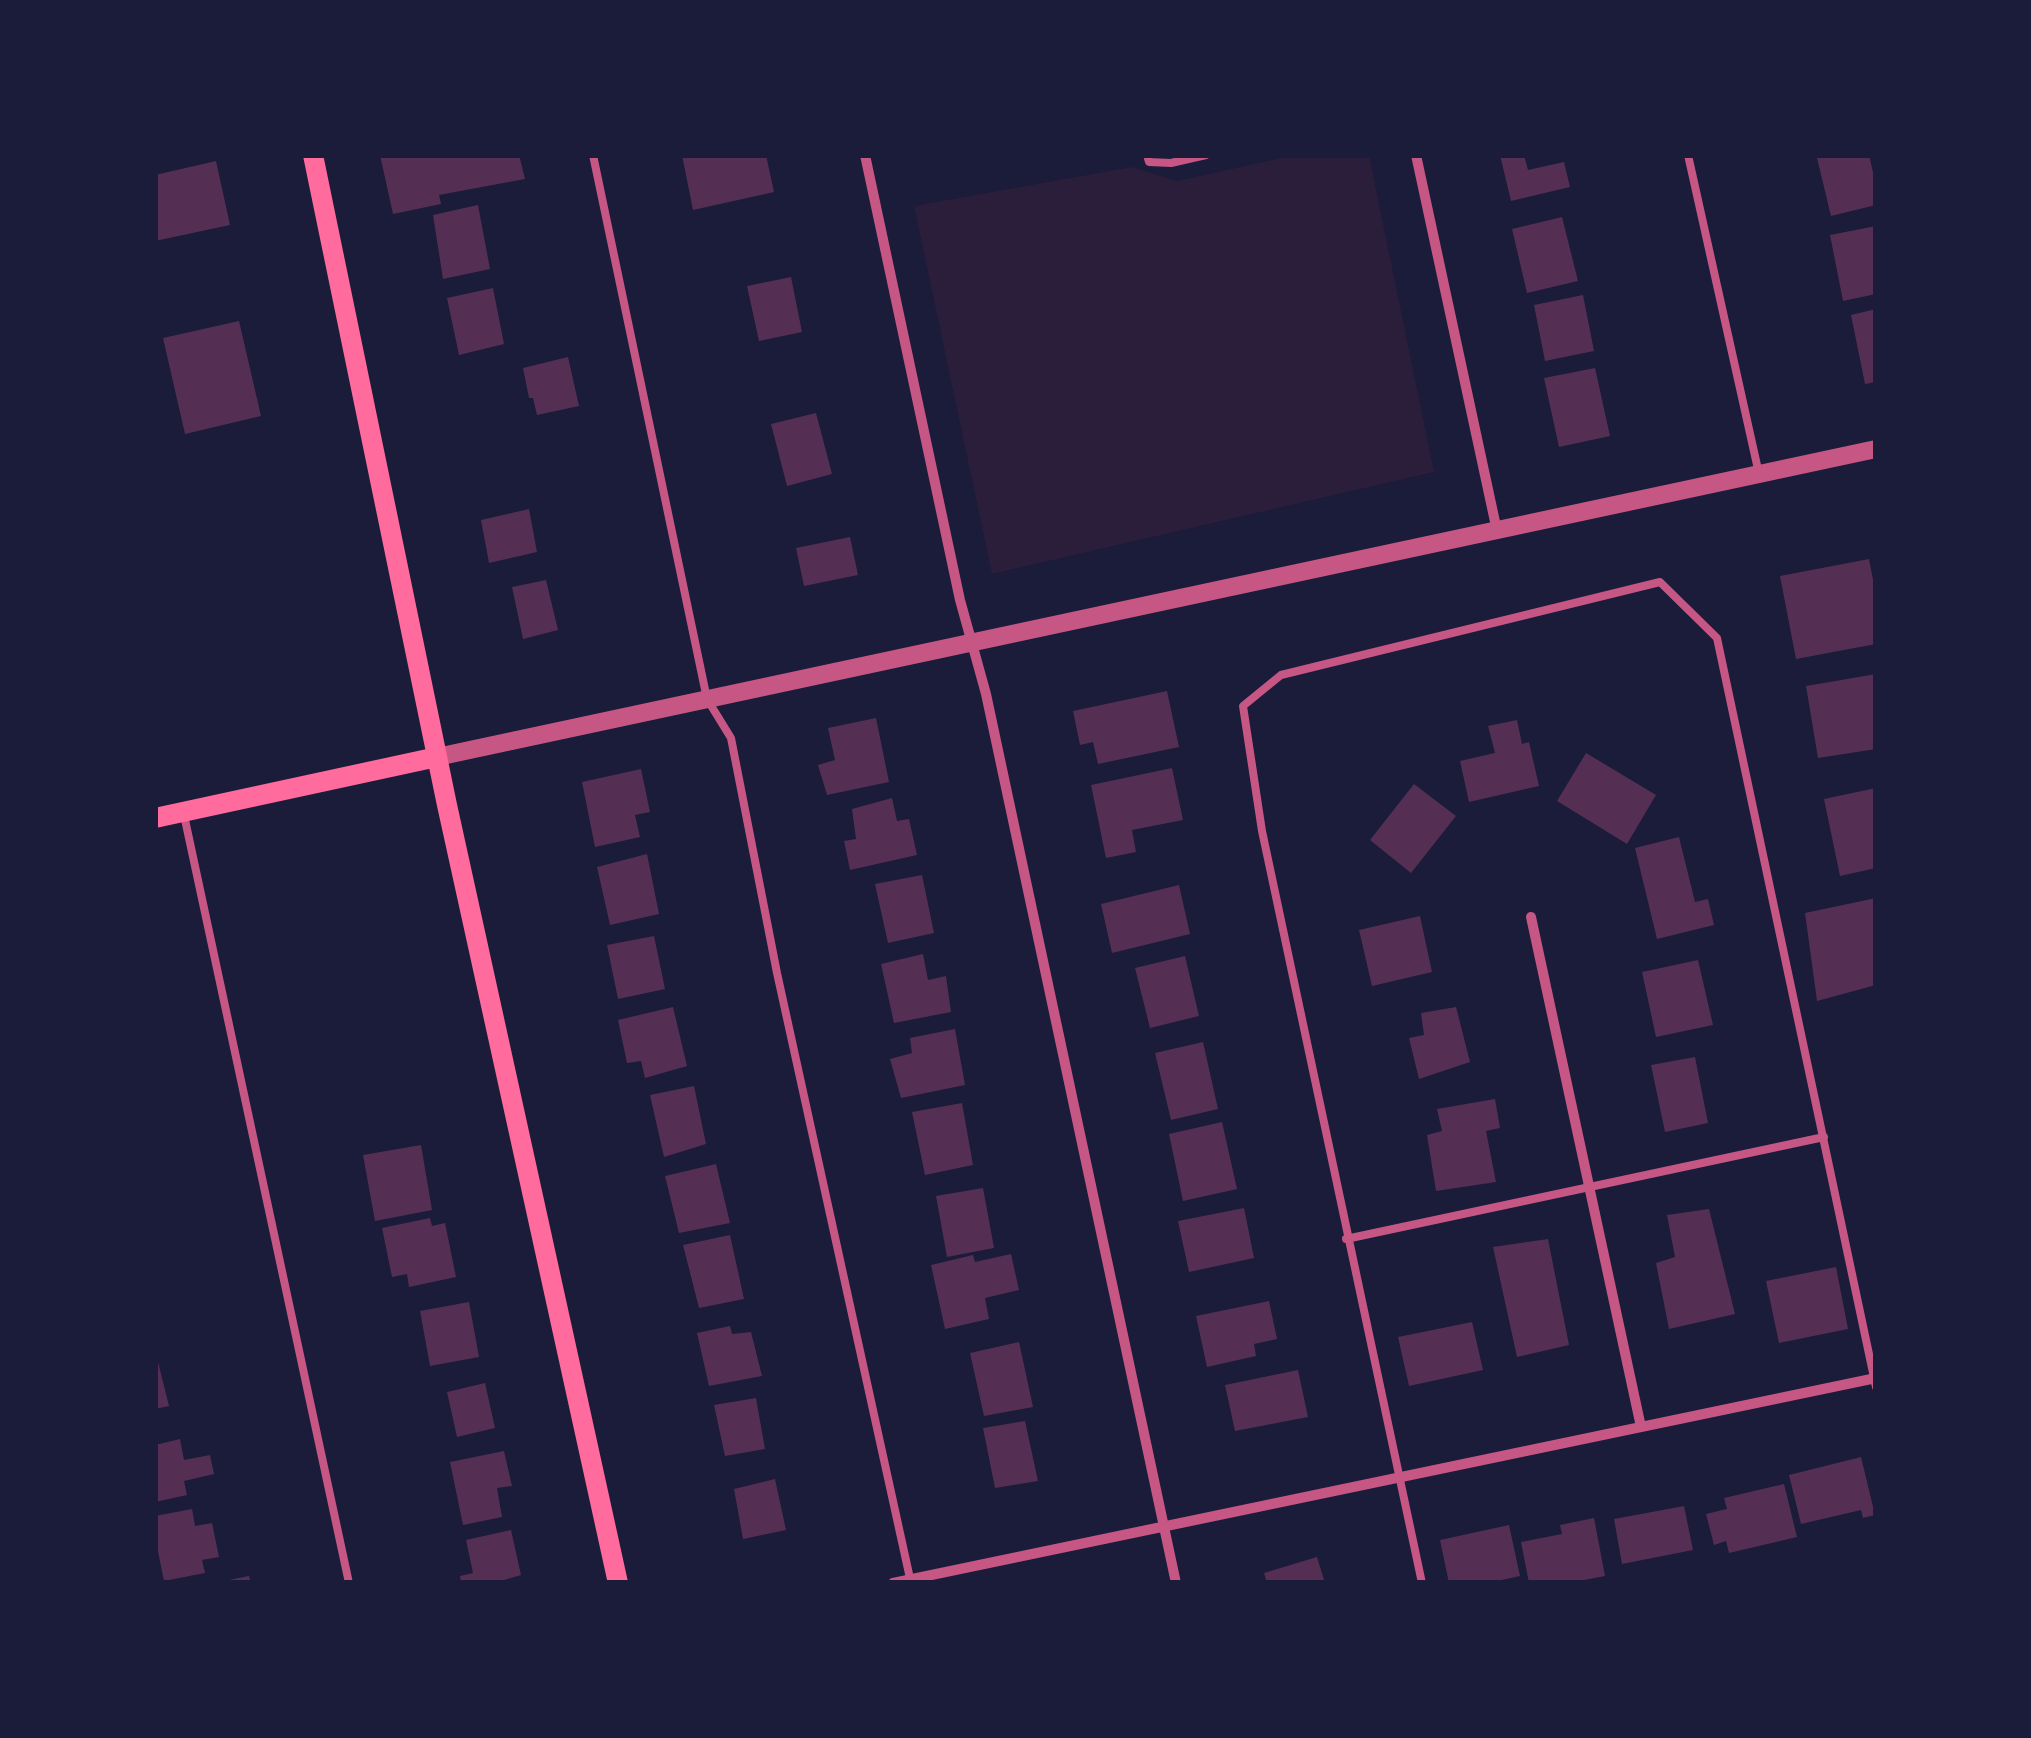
<!DOCTYPE html>
<html>
<head>
<meta charset="utf-8">
<style>
  body { margin:0 }
  #map { position:relative; width:2031px; height:1738px; overflow:hidden; background:#1b1b3a; font-family:"Sofia Sans Condensed",sans-serif }
  canvas { display:block }
  .frame { position:absolute; inset:0; border:158px solid #1b1b3a; pointer-events:none }
</style>
</head>
<body>
<div id="map">
<canvas width="2031" height="1738"></canvas>
<div class="frame"></div>
</div>
<script>
const ctx = document.querySelector('canvas').getContext('2d');
ctx.lineJoin = 'round';
function fill(path, color) { ctx.fillStyle = color; ctx.fill(path, 'evenodd'); }
function strokePath(path, color, width, dash) { ctx.strokeStyle = color; ctx.lineWidth = width; ctx.lineCap = dash ? 'butt' : 'round'; ctx.setLineDash(dash || []); ctx.stroke(path); }
fill(new Path2D(`
  M 1295,155 L 1369,155 L 1434,472 L 992,574 L 914,206 L 1132,167 L 1177,181 Z`), '#2a1e3b');
fill(new Path2D(`
  M 380,155 L 519,155 L 525,179 L 439,195 L 441,204 L 393,214 Z
  M 682,155 L 766,155 L 774,192 L 693,210 Z
  M 1500,155 L 1524,155 L 1528,170 L 1564,162 L 1570,187 L 1511,201 Z
  M 1829,155 L 1869,155 L 1876,185 L 1876,205 L 1831,216 L 1817,158 Z
  M 216,161 L 230,225 L 155,241 L 155,175 Z
  M 478,205 L 490,269 L 443,279 L 433,215 Z
  M 1562,217 L 1578,281 L 1527,293 L 1512,229 Z
  M 1876,226 L 1876,294 L 1843,301 L 1830,235 Z
  M 791,277 L 802,332 L 759,341 L 747,286 Z
  M 493,288 L 504,344 L 459,355 L 447,298 Z
  M 1583,295 L 1594,351 L 1545,361 L 1534,305 Z
  M 1876,309 L 1876,382 L 1865,384 L 1851,315 Z
  M 239,321 L 261,416 L 185,434 L 163,338 Z
  M 568,357 L 579,406 L 537,415 L 533,398 L 529,398 L 523,368 Z
  M 1595,368 L 1610,436 L 1559,447 L 1544,378 Z
  M 816,413 L 832,474 L 787,486 L 771,424 Z
  M 529,509 L 537,552 L 489,563 L 481,520 Z
  M 850,537 L 858,575 L 804,586 L 796,548 Z
  M 1869,559 L 1876,595 L 1876,644 L 1796,659 L 1780,576 Z
  M 546,580 L 558,630 L 523,639 L 512,587 Z
  M 1876,674 L 1876,749 L 1818,758 L 1806,686 Z
  M 1167,691 L 1179,747 L 1098,764 L 1093,742 L 1080,745 L 1073,711 Z
  M 876,718 L 889,782 L 827,795 L 818,765 L 835,760 L 828,728 Z
  M 1517,720 L 1522,744 L 1529,742 L 1539,786 L 1469,802 L 1460,761 L 1495,753 L 1488,726 Z
  M 1586,753 L 1656,795 L 1627,844 L 1557,801 Z
  M 1172,768 L 1183,820 L 1132,830 L 1136,852 L 1106,858 L 1091,785 Z
  M 641,769 L 650,812 L 635,815 L 640,837 L 595,847 L 582,782 Z
  M 1414,784 L 1456,816 L 1411,873 L 1370,840 Z
  M 1876,788 L 1876,868 L 1840,876 L 1824,799 Z
  M 892,798 L 897,821 L 909,819 L 917,855 L 850,870 L 844,841 L 856,839 L 852,809 Z
  M 1679,837 L 1695,902 L 1708,899 L 1714,925 L 1657,939 L 1635,848 Z
  M 647,854 L 659,914 L 610,925 L 597,867 Z
  M 922,875 L 934,933 L 888,943 L 875,884 Z
  M 1179,885 L 1190,934 L 1112,953 L 1101,904 Z
  M 1876,898 L 1876,985 L 1817,1001 L 1805,913 Z
  M 1420,916 L 1432,972 L 1372,986 L 1359,930 Z
  M 654,936 L 665,989 L 618,999 L 607,945 Z
  M 923,954 L 928,980 L 946,976 L 951,1012 L 894,1023 L 881,964 Z
  M 1185,956 L 1199,1016 L 1150,1028 L 1135,968 Z
  M 1698,960 L 1713,1025 L 1656,1037 L 1642,972 Z
  M 673,1007 L 687,1066 L 645,1078 L 641,1061 L 627,1063 L 618,1020 Z
  M 1456,1007 L 1470,1062 L 1419,1079 L 1409,1038 L 1424,1035 L 1421,1013 Z
  M 955,1029 L 965,1085 L 901,1098 L 890,1059 L 912,1053 L 910,1038 Z
  M 1203,1042 L 1218,1109 L 1171,1120 L 1155,1053 Z
  M 1695,1057 L 1708,1123 L 1665,1132 L 1651,1065 Z
  M 694,1086 L 706,1144 L 664,1157 L 650,1095 Z
  M 1495,1099 L 1500,1128 L 1486,1131 L 1496,1182 L 1436,1191 L 1427,1135 L 1442,1131 L 1437,1109 Z
  M 962,1103 L 973,1165 L 925,1175 L 912,1112 Z
  M 1222,1122 L 1237,1189 L 1183,1201 L 1169,1134 Z
  M 421,1145 L 432,1210 L 375,1221 L 363,1155 Z
  M 716,1164 L 730,1223 L 679,1233 L 665,1176 Z
  M 983,1188 L 994,1248 L 947,1257 L 936,1196 Z
  M 1244,1208 L 1254,1258 L 1189,1272 L 1178,1221 Z
  M 1709,1209 L 1735,1314 L 1669,1329 L 1656,1263 L 1675,1257 L 1667,1215 Z
  M 430,1218 L 432,1226 L 445,1223 L 456,1277 L 409,1287 L 407,1274 L 392,1277 L 382,1228 Z
  M 730,1235 L 744,1299 L 699,1308 L 683,1245 Z
  M 1548,1239 L 1569,1345 L 1517,1357 L 1493,1247 Z
  M 1011,1254 L 1019,1290 L 985,1298 L 989,1319 L 945,1329 L 931,1265 L 973,1255 L 975,1262 Z
  M 1836,1267 L 1848,1329 L 1779,1343 L 1766,1281 Z
  M 1269,1301 L 1277,1339 L 1254,1344 L 1256,1356 L 1207,1367 L 1196,1316 Z
  M 469,1302 L 479,1357 L 430,1366 L 420,1311 Z
  M 1472,1322 L 1483,1370 L 1409,1386 L 1398,1337 Z
  M 730,1326 L 732,1334 L 751,1332 L 762,1376 L 709,1386 L 697,1333 Z
  M 1019,1342 L 1033,1407 L 984,1416 L 970,1353 Z
  M 155,1350 L 169,1406 L 155,1409 Z
  M 1298,1370 L 1308,1417 L 1235,1431 L 1225,1385 Z
  M 485,1383 L 495,1428 L 457,1437 L 447,1392 Z
  M 756,1398 L 765,1449 L 725,1456 L 714,1405 Z
  M 1025,1421 L 1038,1481 L 995,1488 L 983,1428 Z
  M 180,1439 L 184,1460 L 210,1455 L 214,1474 L 184,1481 L 187,1495 L 155,1502 L 155,1445 Z
  M 504,1451 L 512,1486 L 497,1488 L 502,1517 L 463,1525 L 450,1462 Z
  M 1861,1457 L 1875,1515 L 1863,1518 L 1861,1510 L 1801,1524 L 1789,1475 Z
  M 775,1479 L 786,1530 L 743,1539 L 734,1489 Z
  M 1784,1484 L 1797,1537 L 1729,1553 L 1726,1541 L 1714,1545 L 1706,1514 L 1727,1509 L 1724,1498 Z
  M 1684,1506 L 1693,1550 L 1622,1564 L 1614,1519 Z
  M 192,1509 L 195,1526 L 212,1523 L 219,1557 L 202,1560 L 205,1573 L 164,1581 L 155,1537 L 155,1516 Z
  M 1594,1518 L 1605,1576 L 1569,1583 L 1529,1583 L 1521,1542 L 1562,1534 L 1560,1525 Z
  M 1509,1525 L 1520,1576 L 1488,1583 L 1449,1583 L 1440,1540 Z
  M 511,1530 L 521,1575 L 494,1583 L 461,1583 L 460,1576 L 473,1573 L 466,1540 Z
  M 1317,1557 L 1325,1583 L 1267,1583 L 1264,1573 Z
  M 249,1576 L 251,1583 L 224,1583 L 224,1581 Z`), '#542f53');
strokePath(new Path2D(`
  M 593,155 L 707,699 L 731,738 L 777,973 L 911,1583
  M 1147,155 L 1149,162 L 1171,163 L 1206,155
  M 1688,155 L 1759,474
  M 184,815 L 349,1583
  M 1346,1239 L 1824,1137
  M 1422,1583 L 1262,831 L 1243,706 L 1281,675 L 1660,582 L 1717,638 L 1876,1387`), '#c65784', 8);
strokePath(new Path2D(`
  M 865,155 L 960,600 L 986,694 L 1176,1583
  M 1416,155 L 1497,531
  M 1531,917 L 1641,1427
  M 893,1583 L 1876,1378`), '#c65784', 10);
strokePath(new Path2D(`
  M 437,757 L 1876,449`), '#c65784', 18);
strokePath(new Path2D(`
  M 313,155 L 447,805 L 618,1583
  M 155,818 L 437,757`), '#ff6b9d', 20);
</script>
</body>
</html>
